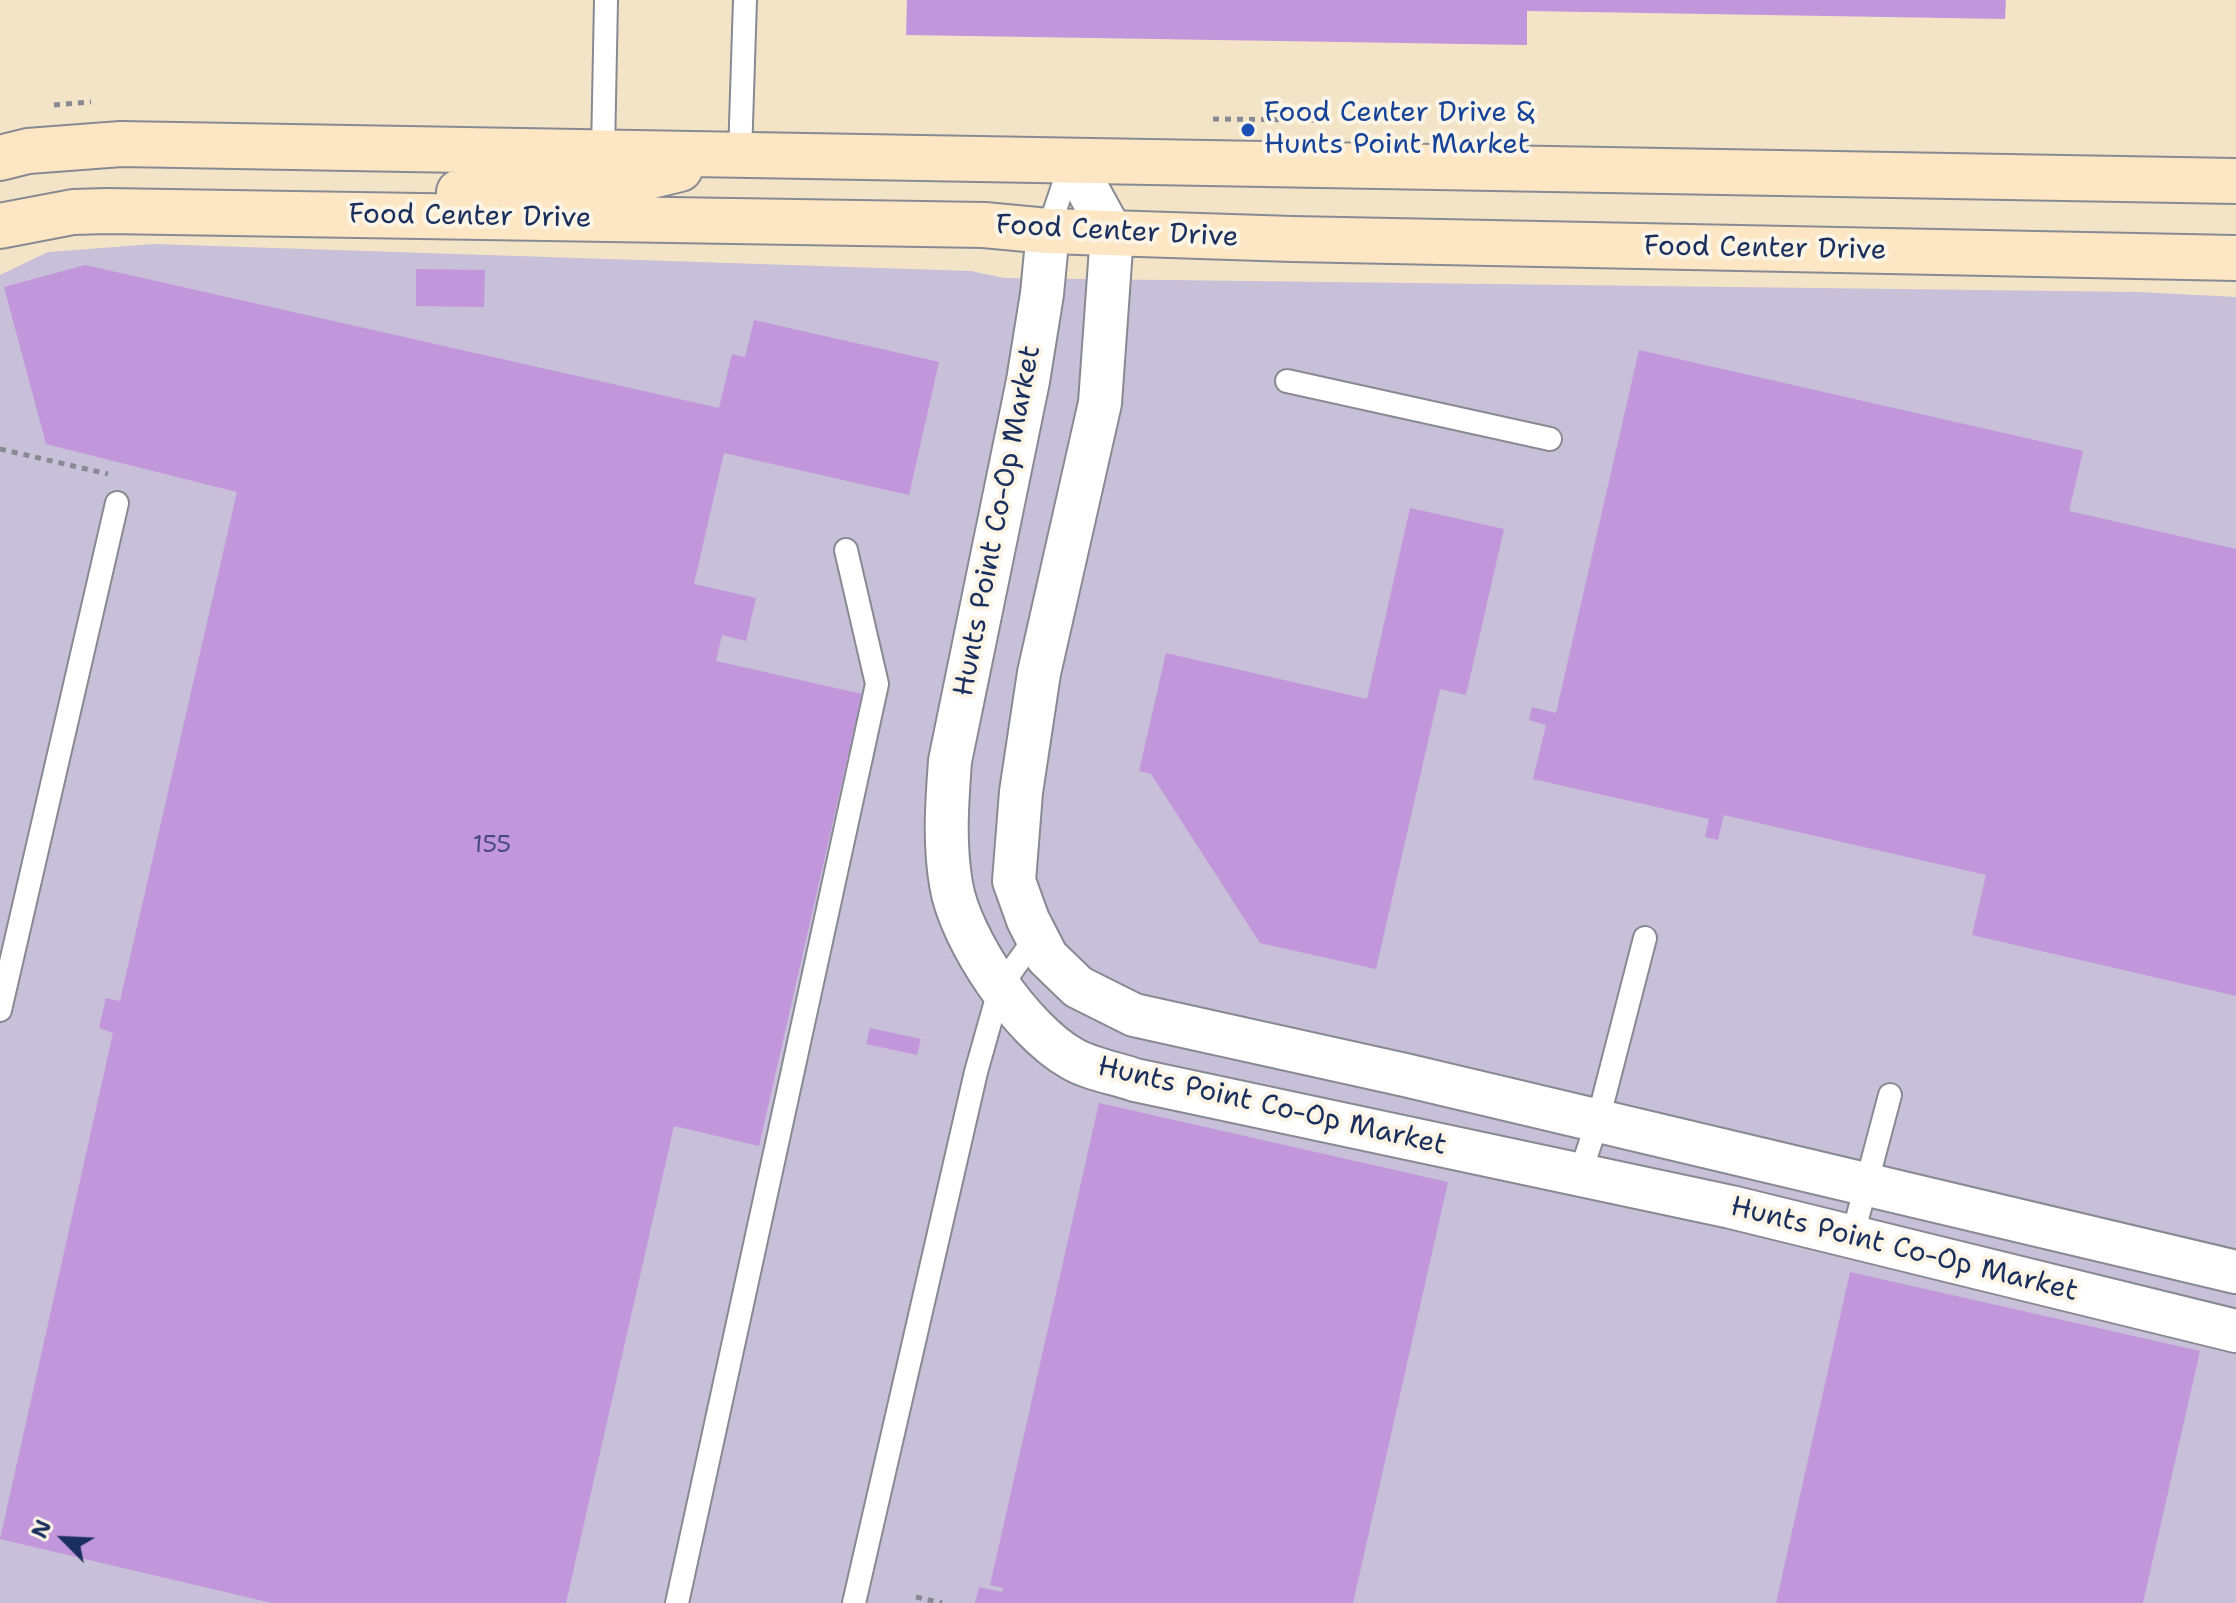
<!DOCTYPE html>
<html>
<head>
<meta charset="utf-8">
<style>
  body { margin:0 }
  #map { position:relative; width:2236px; height:1603px; overflow:hidden; background:#f3e4c8; font-family:"Shantell Sans",sans-serif }
  canvas { display:block }
  .north { position:absolute; left:24px; top:1499px; width:80px; height:80px; -webkit-text-stroke:6px #fcf5e5; paint-order:stroke; rotate:294deg; font-size:22px; font-weight:700; line-height:32px; text-align:center; color:#1b2f5e }
  .north::after { content:''; display:block; margin:auto; width:28px; height:36px; background:#1b2f5e; clip-path:polygon(50% 0,100% 100%,50% 72%,0 100%) }
</style>
</head>
<body>
<div id="map">
<canvas width="2236" height="1603"></canvas>
<div class="north">N</div>
</div>
<script>
const ctx = document.querySelector('canvas').getContext('2d');
ctx.lineJoin = 'round';
function fill(path, color) { ctx.fillStyle = color; ctx.fill(path, 'evenodd'); }
function strokePath(path, color, width, dash) { ctx.strokeStyle = color; ctx.lineWidth = width; ctx.lineCap = dash ? 'butt' : 'round'; ctx.setLineDash(dash || []); ctx.stroke(path); }
function drawText(font, color, halo, rows, align = 'center') {
  ctx.font = font + ' "Shantell Sans",sans-serif'; ctx.lineWidth = 8; ctx.setLineDash([]); ctx.textBaseline = 'middle'; ctx.strokeStyle = halo; ctx.fillStyle = color; for (const [text, x, y, turn = 0] of rows) {
    ctx.save(); ctx.translate(x, y); ctx.rotate((+turn || 0) * Math.PI / 180); ctx.textAlign = isNaN(turn) ? turn : align; if (halo) ctx.strokeText(text, 0, 0); ctx.fillText(text, 0, 0); ctx.restore();
  }
}
fill(new Path2D(`
  M 154,244 L 971,271 L 1004,278 L 2139,292 L 2236,297 L 2236,1603 L 0,1603 L 0,275 L 48,252 Z`), '#c8bfd8');
fill(new Path2D(`
  M 907,0 L 2006,0 L 2005,19 L 1527,11 L 1527,45 L 906,35 Z
  M 85,265 L 719,408 L 732,354 L 745,357 L 754,320 L 939,362 L 909,495 L 724,453 L 694,584 L 756,598 L 746,641 L 722,635 L 716,661 L 862,694 L 759,1146 L 674,1126 L 566,1603 L 272,1603 L 0,1539 L 113,1033 L 99,1028 L 106,998 L 120,1001 L 237,492 L 46,444 L 4,287 Z
  M 416,269 L 485,270 L 484,307 L 416,306 Z
  M 1639,350 L 2083,451 L 2069,511 L 2236,549 L 2236,996 L 1972,935 L 1986,875 L 1724,815 L 1718,840 L 1705,837 L 1709,819 L 1533,779 L 1546,725 L 1529,720 L 1532,707 L 1556,713 Z
  M 1410,508 L 1504,529 L 1466,695 L 1440,689 L 1376,969 L 1260,943 L 1151,774 L 1139,771 L 1166,653 L 1367,699 Z
  M 870,1028 L 921,1039 L 917,1055 L 866,1044 Z
  M 1099,1103 L 1448,1182 L 1353,1603 L 975,1603 L 979,1587 L 1002,1592 L 1003,1588 L 990,1585 Z
  M 1850,1272 L 2200,1351 L 2143,1603 L 1776,1603 Z`), '#c296db');
const lane = new Path2D(`
  M 603,152 L 606,0
  M 740,155 L 745,0
  M 1048,231 L 1071,162
  M 1287,381 L 1550,439
  M 0,1010 L 117,503
  M 1580,1174 L 1598,1120 L 1645,938
  M 1852,1238 L 1890,1095
  M 677,1603 L 877,684 L 846,550
  M 854,1603 L 976,1072 L 1000,987 L 1036,937`);
const street = new Path2D(`
  M 1072,161 L 1112,234 L 1100,403 L 1039,673 L 1021,792 L 1014,881 L 1028,920 L 1047,957 L 1078,987 L 1134,1015 L 1405,1075 L 2236,1272
  M 1048,231 L 1042,294 L 1028,381 L 950,761 C 947,802 944,843 951,884 C 960,940 1022,1030 1071,1058 C 1089,1069 1115,1073 1135,1080 L 1731,1207 L 2236,1331`);
const secondary = new Path2D(`
  M 0,158 L 28,151 L 121,144 L 2236,181
  M 459,192 L 489,188 L 618,184 L 680,169
  M 0,226 L 73,212 L 107,211 L 984,225 L 1048,231 L 1292,239 L 2236,258`);
strokePath(lane, '#878a93', 26);
strokePath(street, '#878a93', 46);
strokePath(secondary, '#878a93', 48);
strokePath(new Path2D(`
  M 54,105 L 91,102
  M 1213,119 L 1315,120
  M 0,449 L 108,474
  M 916,1597 L 942,1603`), '#878a93', 5, [6, 6]);
strokePath(lane, '#fff', 22);
strokePath(street, '#fff', 42);
strokePath(secondary, '#fce6c4', 44);
for (const [x, y, r, color] of [
  [1248,130,8,"#1a4fb4"]
]) { const dot = new Path2D(); dot.arc(x, y, r, 0, 2 * Math.PI); ctx.fillStyle = color; ctx.fill(dot); strokePath(dot, '#fcf5e5', 3); }
drawText('24px', '#45497d', null, [
  ["155",492,846]
]);
drawText('28px', '#164399', '#fcf5e5', [
  ["Food Center Drive &",1264,114],
  ["Hunts Point Market",1264,146]
], 'left');
drawText('28px', '#1b2f5e', '#fcf5e5', [
  ["Food Center Drive",470,217,1],
  ["Food Center Drive",1117,232,3],
  ["Food Center Drive",1765,249,1],
  ["Hunts Point Co-Op Market",998,521,-79],
  ["Hunts Point Co-Op Market",1272,1107,13],
  ["Hunts Point Co-Op Market",1904,1250,14]
]);
</script>
</body>
</html>
